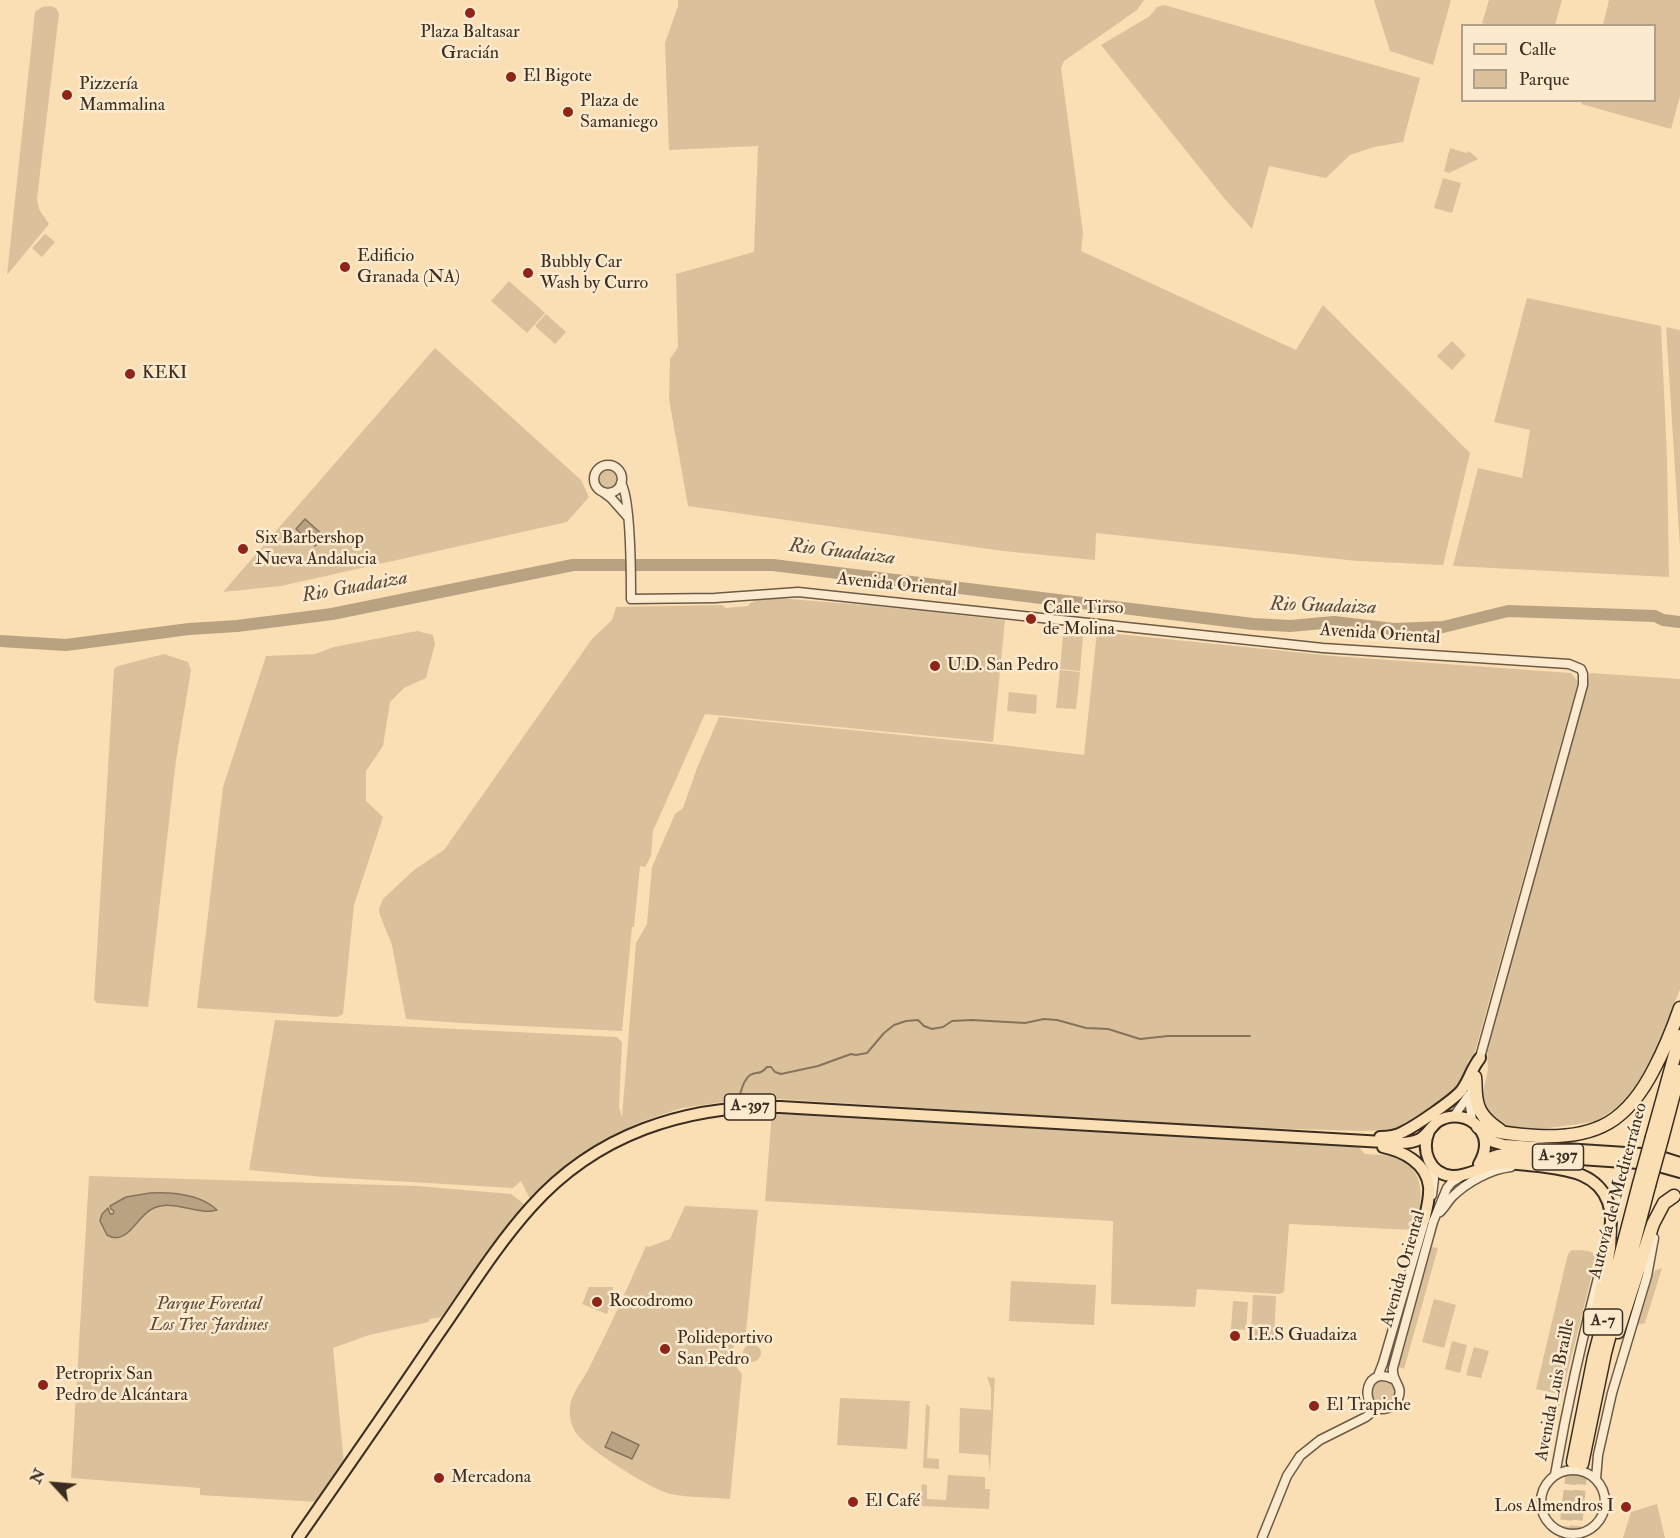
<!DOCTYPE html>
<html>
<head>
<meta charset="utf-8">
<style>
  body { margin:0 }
  #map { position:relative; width:1680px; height:1538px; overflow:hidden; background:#fadfb4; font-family:"IM FELL Double Pica",serif }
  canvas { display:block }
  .legend { position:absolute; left:1461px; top:24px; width:195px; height:78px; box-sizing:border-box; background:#fceace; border:2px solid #af9e89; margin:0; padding:8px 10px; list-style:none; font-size:18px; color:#3c2d22 }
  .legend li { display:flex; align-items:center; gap:12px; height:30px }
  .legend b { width:30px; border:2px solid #af9e89 }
  .north { position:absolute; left:24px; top:1454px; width:60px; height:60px; -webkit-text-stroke:4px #fceace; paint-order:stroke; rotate:296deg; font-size:16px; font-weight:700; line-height:24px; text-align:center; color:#3c2d22 }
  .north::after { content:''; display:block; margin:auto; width:21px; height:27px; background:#3c2d22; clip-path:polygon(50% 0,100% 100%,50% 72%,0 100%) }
</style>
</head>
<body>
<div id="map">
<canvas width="1680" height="1538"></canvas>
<ul class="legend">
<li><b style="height:8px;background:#fadfb4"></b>Calle</li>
<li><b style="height:16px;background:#dac19b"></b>Parque</li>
</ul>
<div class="north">N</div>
</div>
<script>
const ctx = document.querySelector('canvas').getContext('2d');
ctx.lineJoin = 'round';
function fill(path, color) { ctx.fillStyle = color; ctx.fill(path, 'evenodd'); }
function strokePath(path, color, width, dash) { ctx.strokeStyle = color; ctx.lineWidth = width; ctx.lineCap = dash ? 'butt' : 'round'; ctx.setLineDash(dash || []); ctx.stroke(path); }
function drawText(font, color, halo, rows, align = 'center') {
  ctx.font = font + ' "IM FELL Double Pica",serif'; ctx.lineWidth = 5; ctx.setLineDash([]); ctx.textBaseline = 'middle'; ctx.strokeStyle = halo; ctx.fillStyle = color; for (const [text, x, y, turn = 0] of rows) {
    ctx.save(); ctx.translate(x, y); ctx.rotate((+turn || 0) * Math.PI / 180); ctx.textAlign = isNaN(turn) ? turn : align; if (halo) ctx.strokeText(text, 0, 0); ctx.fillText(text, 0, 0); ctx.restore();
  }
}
fill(new Path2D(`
  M 678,0 L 1144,0 L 1137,10 L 1064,61 L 1061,68 L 1083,233 L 1081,251 L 1296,350 L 1323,305 L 1470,453 L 1443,565 L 1357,561 L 1096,533 L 1095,560 L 1003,551 L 688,506 L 669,399 L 670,359 L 678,347 L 676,274 L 754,252 L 758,146 L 669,150 L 665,43 L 678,6 Z
  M 1374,0 L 1451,0 L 1433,65 L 1390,51 Z
  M 1489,0 L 1562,0 L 1555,25 L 1491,26 L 1482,23 Z
  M 1609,0 L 1680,0 L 1680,96 L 1671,129 L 1581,104 L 1582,101 L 1654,100 L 1654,26 L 1603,25 Z
  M 1164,5 L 1420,78 L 1403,142 L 1374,147 L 1350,155 L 1326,178 L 1269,166 L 1252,229 L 1224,198 L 1101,45 L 1150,16 L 1157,7 Z
  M 51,6 L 56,8 L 59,14 L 58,22 L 37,199 L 39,209 L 49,224 L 7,275 L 35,12 L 42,7 Z
  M 1450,148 L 1466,153 L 1469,151 L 1478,159 L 1449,173 L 1444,171 Z
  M 1443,178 L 1461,183 L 1452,213 L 1434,208 Z
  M 45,234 L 55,242 L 42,257 L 32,248 Z
  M 509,281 L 545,313 L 527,333 L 491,301 Z
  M 1527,298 L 1661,326 L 1667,458 L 1669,577 L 1453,566 L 1478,468 L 1522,478 L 1530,430 L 1494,422 Z
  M 546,314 L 566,332 L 555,344 L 535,326 Z
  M 1666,327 L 1680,330 L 1680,548 Z
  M 1452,341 L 1466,355 L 1452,370 L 1437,356 Z
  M 435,348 L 581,480 L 589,497 L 567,522 L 281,586 L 223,592 Z
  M598 479a10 10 0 1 1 20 0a10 10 0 1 1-20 0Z
  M 766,597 L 875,606 L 1005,620 L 993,742 L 705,714 L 653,831 L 651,856 L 645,867 L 640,866 L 634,927 L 632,927 L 622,1031 L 461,1023 L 406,1019 L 392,945 L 380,915 L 379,909 L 383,899 L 414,870 L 444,850 L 592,639 L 612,620 L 616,607 L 722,605 L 726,608 L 748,606 L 750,603 Z
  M 417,631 L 433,635 L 435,644 L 426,678 L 404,688 L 390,702 L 383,746 L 366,771 L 366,801 L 383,817 L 354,905 L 343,1014 L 337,1017 L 197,1008 L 223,787 L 266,656 L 315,654 L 334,647 Z
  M 1097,632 L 1334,656 L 1571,673 L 1578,682 L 1474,1055 L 1469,1060 L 1461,1082 L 1443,1099 L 1395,1129 L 1366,1131 L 1221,1127 L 778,1099 L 737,1100 L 682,1108 L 640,1122 L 625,1130 L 558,1174 L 530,1199 L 521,1181 L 513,1188 L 324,1177 L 249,1170 L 275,1020 L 617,1037 L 622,1042 L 619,1107 L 622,1117 L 636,943 L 647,924 L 652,867 L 675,814 L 683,808 L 697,768 L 719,717 L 993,744 L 1084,755 Z
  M 1063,635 L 1083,636 L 1080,671 L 1060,669 Z
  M 164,654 L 188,662 L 191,670 L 176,760 L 148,1007 L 97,1003 L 94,1000 L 114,669 L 118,666 Z
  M 1060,670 L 1080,672 L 1076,709 L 1056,708 Z
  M 1590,673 L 1680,679 L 1680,989 L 1653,1061 L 1628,1101 L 1594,1122 L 1541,1129 L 1505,1126 L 1489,1115 L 1482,1096 L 1488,1070 L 1487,1049 Z
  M 1009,692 L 1037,695 L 1036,714 L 1007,711 Z
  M 772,1112 L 1358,1146 L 1365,1154 C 1375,1155 1389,1154 1398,1158 C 1428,1172 1423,1205 1413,1230 L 1289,1224 L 1284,1292 L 1279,1294 L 1197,1289 L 1195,1307 L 1111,1304 L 1113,1221 L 765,1201 Z
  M 89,1176 L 417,1186 L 511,1194 L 527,1206 L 448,1316 L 430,1319 L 429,1322 L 369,1335 L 333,1348 L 344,1464 L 318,1502 L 200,1495 L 200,1488 L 71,1478 Z
  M 685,1206 L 758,1210 L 746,1332 L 736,1342 L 729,1357 L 742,1374 L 730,1499 C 711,1497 690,1498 671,1494 C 652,1490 587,1449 576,1433 C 571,1426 569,1415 570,1407 C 571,1393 584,1379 590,1366 C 610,1327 628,1286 646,1246 L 649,1247 L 670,1239 Z
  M 1432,1247 L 1438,1248 L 1404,1369 L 1399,1367 Z
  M 1572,1250 C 1580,1251 1594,1248 1596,1258 L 1554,1427 L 1553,1426 L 1559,1394 L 1536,1389 L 1568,1254 Z
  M 1662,1268 L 1645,1323 L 1637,1325 L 1653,1274 L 1656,1270 Z
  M 1011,1281 L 1096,1285 L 1094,1325 L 1009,1321 Z
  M 589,1287 L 613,1287 L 612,1299 L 607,1314 L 582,1304 Z
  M 1253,1295 L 1276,1296 L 1274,1338 L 1251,1337 Z
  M 1434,1299 L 1456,1305 L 1444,1348 L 1422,1342 Z
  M 1233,1301 L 1248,1302 L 1246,1330 L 1231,1329 Z
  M 1452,1341 L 1467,1345 L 1460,1373 L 1445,1369 Z
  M743 1353a9 9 0 1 1 18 0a9 9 0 1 1-18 0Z
  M 1474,1347 L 1489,1351 L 1481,1378 L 1466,1375 Z
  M 987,1377 L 995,1378 L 990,1472 L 988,1455 L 959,1453 L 960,1408 L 991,1410 L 991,1388 Z
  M1371 1392a12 12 0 1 1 24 0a12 12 0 1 1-24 0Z
  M 840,1398 L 910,1401 L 907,1449 L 837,1445 Z
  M 926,1404 L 930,1407 L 927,1458 L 939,1459 L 939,1469 L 923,1468 Z
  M 948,1475 L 985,1477 L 985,1489 L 990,1489 L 989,1509 L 920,1506 L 922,1484 L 927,1485 L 927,1499 L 946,1500 Z
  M 1657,1504 L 1665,1538 L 1623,1538 L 1631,1512 Z`), '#dac19b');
const water = new Path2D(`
  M 305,519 L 324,536 L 315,546 L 296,529 Z
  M 150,1193 C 172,1192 200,1194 217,1210 C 196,1216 174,1198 152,1209 C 137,1216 127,1247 107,1235 L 100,1221 L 102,1214 L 108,1208 L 110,1214 L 113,1214 L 114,1211 L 111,1209 L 110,1206 L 126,1197 Z
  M 612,1432 L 639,1445 L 632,1459 L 605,1447 Z`);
fill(water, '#b9a282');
strokePath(water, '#87735c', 1.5);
strokePath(new Path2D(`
  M 739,1098 C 741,1091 743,1080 750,1075 C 757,1071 759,1076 767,1067 L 771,1067 L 775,1072 L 781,1074 L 818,1066 L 851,1054 L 856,1055 L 867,1053 L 884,1033 L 894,1025 L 906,1021 L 918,1020 L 924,1026 L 932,1029 L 943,1027 L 952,1021 L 972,1020 L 1025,1023 L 1044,1019 L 1057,1020 L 1086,1028 L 1108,1029 L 1140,1039 L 1168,1036 L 1250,1036`), '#87735c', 2);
strokePath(new Path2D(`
  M 0,641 L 66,645 L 189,629 L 237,626 L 332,614 L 573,565 L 773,565 L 1253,624 L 1290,626 L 1334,622 L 1394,629 L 1443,627 L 1508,611 L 1655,616 L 1663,620 L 1680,622`), '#b9a282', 12);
strokePath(new Path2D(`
  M 1564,1538 L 1573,1462
  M 1575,1538 L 1582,1464`), '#d4bb97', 12, [12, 6]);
const tertiary = new Path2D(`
  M594 479a14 14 0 1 1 28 0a14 14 0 1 1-28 0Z
  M 621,483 C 631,498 631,577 631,599 L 715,598 L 798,592 L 1323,648 L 1569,664 L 1581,669 L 1583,674 L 1583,685 L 1479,1061
  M 603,492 L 611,498 L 627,516
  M 1472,1088 L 1470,1105 L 1472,1121
  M 1454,1116 L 1469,1095
  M 1432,1166 L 1434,1179 L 1432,1195
  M 1440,1212 C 1445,1207 1448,1201 1452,1197 C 1467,1182 1491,1169 1511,1167
  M 1378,1376 L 1383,1363 L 1426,1216
  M 1393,1379 C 1361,1363 1359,1417 1388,1408 C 1393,1407 1396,1403 1398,1399 C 1404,1385 1391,1382 1393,1368 L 1433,1222 L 1447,1188 L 1452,1182 L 1462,1176
  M1541 1502a32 32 0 1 1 64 0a32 32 0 1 1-64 0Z
  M 1555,1475 C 1567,1406 1582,1338 1600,1270
  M 1596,1479 L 1598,1455 L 1612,1393 L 1647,1276 L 1654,1238
  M 1262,1538 L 1287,1476 L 1300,1456 L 1320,1440 L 1366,1417 L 1377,1408`);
const primary = new Path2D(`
  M 1429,1131 C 1421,1150 1429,1174 1452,1176 C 1466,1177 1482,1167 1496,1164 C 1510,1162 1524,1165 1538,1166 C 1566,1170 1597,1172 1608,1202 C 1611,1211 1612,1220 1610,1230
  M 1380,1137 C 1388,1137 1396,1136 1403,1132 C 1417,1125 1452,1101 1461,1091 C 1469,1081 1471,1069 1480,1058
  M 1484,1137 L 1494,1142 L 1504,1145 L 1641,1154
  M 1383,1147 C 1403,1151 1426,1163 1429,1186 C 1430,1197 1427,1209 1424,1220
  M 1664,1158 L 1680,1163
  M 1479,1164 C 1488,1158 1494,1155 1505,1154 L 1639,1163
  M 1662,1167 L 1680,1172
  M 298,1538 C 344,1472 390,1406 435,1339 C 466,1295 495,1247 531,1207 C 596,1134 685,1105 780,1107 L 1401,1143 C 1407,1143 1414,1142 1420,1139 C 1427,1135 1431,1127 1437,1122 C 1450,1113 1469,1115 1479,1128 C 1488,1139 1486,1152 1479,1164`);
const trunk = new Path2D(`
  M 1475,1077 C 1476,1085 1475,1093 1477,1101 C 1479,1114 1489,1123 1500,1130
  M 1478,1127 C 1498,1133 1517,1135 1537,1136 C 1597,1139 1628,1121 1655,1067 C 1665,1048 1673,1028 1680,1008
  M 1652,1137 L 1680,1036
  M 1662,1139 L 1680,1071`);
const motorway = new Path2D(`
  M 1595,1326 L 1609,1248 L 1610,1230
  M 1618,1332 L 1653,1224 L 1664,1203 L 1674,1196
  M 1573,1462 L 1594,1357 L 1639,1184
  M 1582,1464 L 1605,1353 L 1649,1186`);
strokePath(tertiary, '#6c5a46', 11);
strokePath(primary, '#3c2d22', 14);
strokePath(trunk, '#3c2d22', 15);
strokePath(motorway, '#3c2d22', 15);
strokePath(tertiary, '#fceace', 8);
strokePath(primary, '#fadfb4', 10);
strokePath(trunk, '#fadfb4', 12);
strokePath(motorway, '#fadfb4', 12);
const trunkBridge = new Path2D(`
  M 1639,1184 L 1652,1137
  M 1649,1186 L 1662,1139`);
strokePath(trunkBridge, '#3c2d22', 15, []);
strokePath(trunkBridge, '#fadfb4', 12);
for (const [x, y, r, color] of [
  [470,13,6,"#8f2418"],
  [511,77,6,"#8f2418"],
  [67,95,6,"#8f2418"],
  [568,112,6,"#8f2418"],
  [345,267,6,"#8f2418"],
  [528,273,6,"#8f2418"],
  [130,374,6,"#8f2418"],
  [243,549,6,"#8f2418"],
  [1031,619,6,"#8f2418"],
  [935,666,6,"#8f2418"],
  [597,1302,6,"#8f2418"],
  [1235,1336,6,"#8f2418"],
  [665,1349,6,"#8f2418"],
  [43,1385,6,"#8f2418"],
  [1314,1406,6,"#8f2418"],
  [439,1478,6,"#8f2418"],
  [853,1502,6,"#8f2418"],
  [1626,1507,6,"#8f2418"]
]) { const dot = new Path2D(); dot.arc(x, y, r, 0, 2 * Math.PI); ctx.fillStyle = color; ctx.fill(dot); strokePath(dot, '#fceace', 2); }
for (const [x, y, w] of [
  [750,1107,51],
  [1558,1157,51],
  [1603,1322,39]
]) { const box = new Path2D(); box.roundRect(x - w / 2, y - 13, w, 26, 4.5); ctx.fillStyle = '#fceace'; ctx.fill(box); strokePath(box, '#3c2d22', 1.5); }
drawText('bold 16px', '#3c2d22', null, [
  ["A-397",750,1107],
  ["A-397",1558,1157],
  ["A-7",1603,1322]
]);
drawText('18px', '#3c2d22', '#fceace', [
  ["Plaza Baltasar",470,33,"center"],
  ["Gracián",470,54,"center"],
  ["El Bigote",523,77],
  ["Pizzería",79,85],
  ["Mammalina",79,106],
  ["Plaza de",580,102],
  ["Samaniego",580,123],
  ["Edificio",357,257],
  ["Granada (NA)",357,278],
  ["Bubbly Car",540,263],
  ["Wash by Curro",540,284],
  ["KEKI",142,374],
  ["Six Barbershop",255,539],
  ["Nueva Andalucia",255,560],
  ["Calle Tirso",1043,609],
  ["de Molina",1043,630],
  ["U.D. San Pedro",947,666],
  ["Rocodromo",609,1302],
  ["I.E.S Guadaiza",1247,1336],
  ["Polideportivo",677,1339],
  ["San Pedro",677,1360],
  ["Petroprix San",55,1375],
  ["Pedro de Alcántara",55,1396],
  ["El Trapiche",1326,1406],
  ["Mercadona",451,1478],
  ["El Café",865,1502],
  ["Los Almendros I",1614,1507,"right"]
], 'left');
drawText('18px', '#3c2d22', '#fceace', [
  ["Avenida Oriental",897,586,6],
  ["Avenida Oriental",1380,635,4],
  ["Autovía del Mediterráneo",1619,1191,-75],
  ["Avenida Oriental",1404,1269,-74],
  ["Avenida Luis Braille",1556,1390,-79]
]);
drawText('italic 18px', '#5c4b3a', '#fceace', [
  ["Parque Forestal",209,1305],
  ["Los Tres Jardines",209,1326]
]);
drawText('italic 20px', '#5b4a3a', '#fceace', [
  ["Rio Guadaiza",842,553,7],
  ["Rio Guadaiza",355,588,-10],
  ["Rio Guadaiza",1323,607,2]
]);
</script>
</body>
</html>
